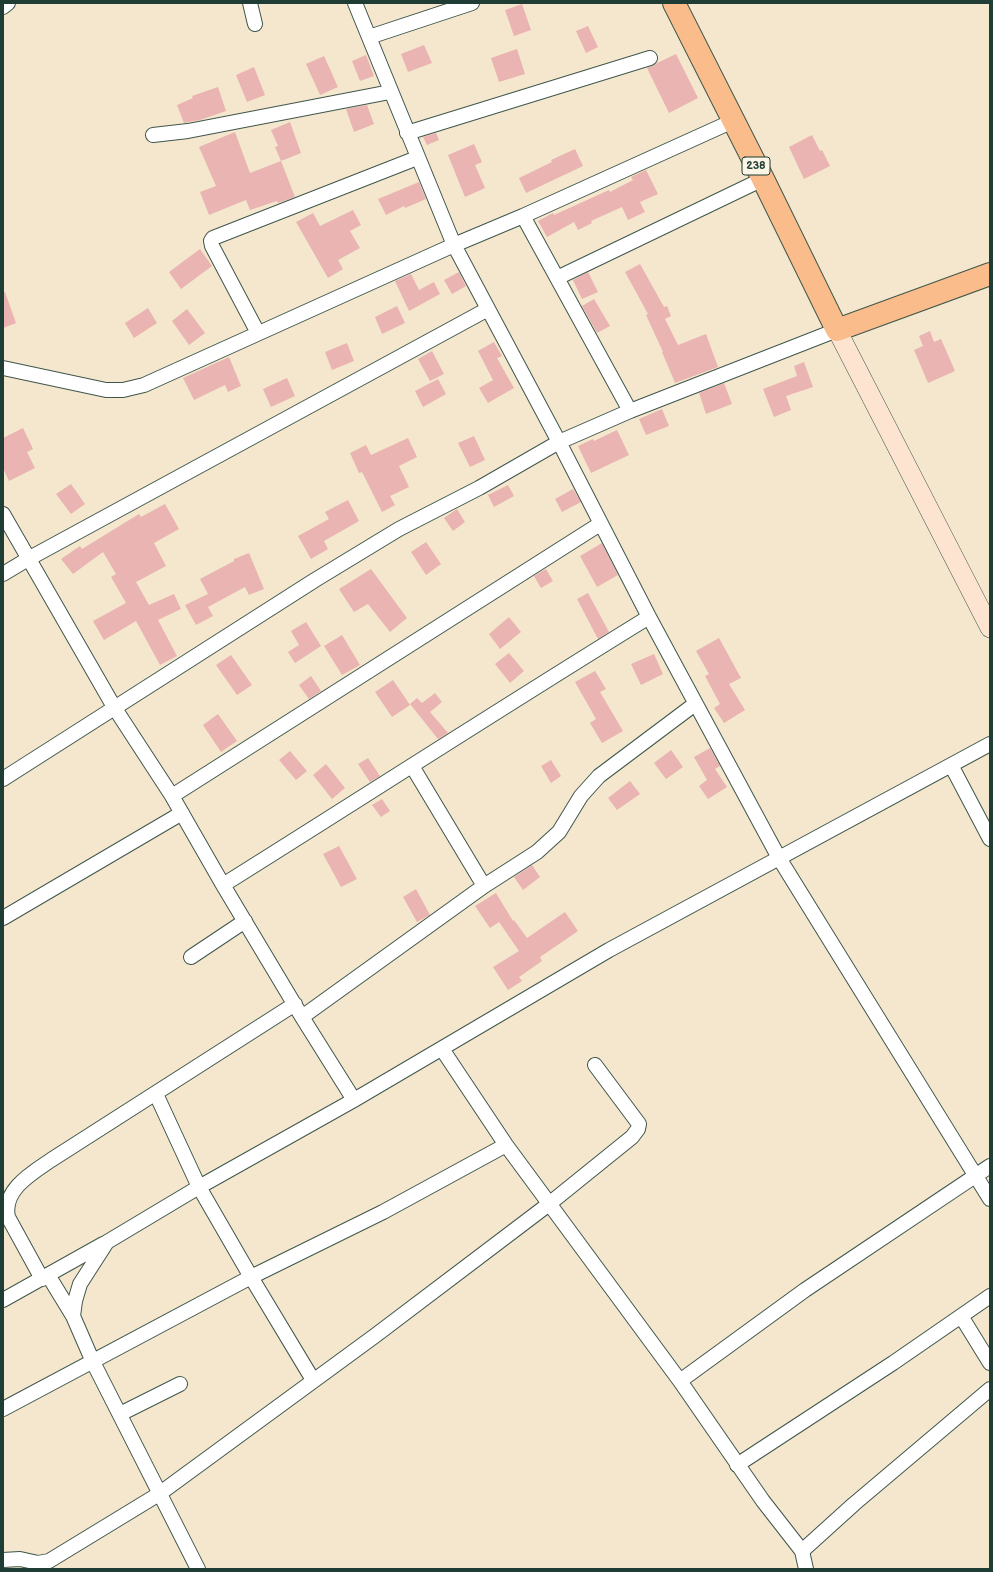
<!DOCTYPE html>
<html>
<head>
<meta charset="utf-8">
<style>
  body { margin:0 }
  #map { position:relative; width:993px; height:1572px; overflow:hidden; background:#f4e7cd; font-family:"Balsamiq Sans",sans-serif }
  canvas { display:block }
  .frame { position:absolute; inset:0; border:4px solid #1f3d34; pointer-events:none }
</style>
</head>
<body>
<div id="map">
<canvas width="993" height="1572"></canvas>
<div class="frame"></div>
</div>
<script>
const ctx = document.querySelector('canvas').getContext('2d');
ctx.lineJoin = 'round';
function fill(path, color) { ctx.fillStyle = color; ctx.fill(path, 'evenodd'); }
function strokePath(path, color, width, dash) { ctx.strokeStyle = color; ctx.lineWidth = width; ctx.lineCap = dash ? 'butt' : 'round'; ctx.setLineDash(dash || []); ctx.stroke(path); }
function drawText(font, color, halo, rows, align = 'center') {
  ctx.font = font + ' "Balsamiq Sans",sans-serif'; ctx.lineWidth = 3.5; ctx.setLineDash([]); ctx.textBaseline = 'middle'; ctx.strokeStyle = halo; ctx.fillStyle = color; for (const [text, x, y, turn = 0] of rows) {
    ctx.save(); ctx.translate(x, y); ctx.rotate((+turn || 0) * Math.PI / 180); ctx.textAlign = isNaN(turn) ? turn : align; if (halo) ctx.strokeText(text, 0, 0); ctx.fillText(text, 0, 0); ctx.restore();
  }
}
fill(new Path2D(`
  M 522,4 L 531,30 L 514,36 L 505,10 Z
  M 588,26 L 598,47 L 586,53 L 576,31 Z
  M 424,45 L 432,63 L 408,72 L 401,54 Z
  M 517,49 L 525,74 L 499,82 L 491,58 Z
  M 676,54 L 698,98 L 669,113 L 647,68 Z
  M 366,55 L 374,76 L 360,81 L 352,61 Z
  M 324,56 L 338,87 L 320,95 L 306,64 Z
  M 254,67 L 265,95 L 247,102 L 236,75 Z
  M 218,87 L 226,111 L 200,120 L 184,123 L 177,105 L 193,98 L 192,96 Z
  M 367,105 L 374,124 L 354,132 L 346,109 Z
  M 290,122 L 301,153 L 281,161 L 275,147 L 278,146 L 271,130 Z
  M 235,132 L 250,173 L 281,161 L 295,197 L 278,203 L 277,201 L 250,210 L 246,200 L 209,215 L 200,192 L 216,186 L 199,147 Z
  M 436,133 L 439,140 L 427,145 L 423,137 Z
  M 812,135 L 820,151 L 822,150 L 830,166 L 804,179 L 789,147 Z
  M 474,144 L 482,162 L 475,165 L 485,188 L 465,197 L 448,155 Z
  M 575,149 L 583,166 L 526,193 L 519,178 L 552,162 L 551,160 Z
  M 646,170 L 658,194 L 640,202 L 645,212 L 628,220 L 622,207 L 591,221 L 592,223 L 578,230 L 574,222 L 547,237 L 538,221 L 553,213 L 554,215 L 609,190 L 610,192 L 633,180 L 631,177 Z
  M 419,182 L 426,199 L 405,208 L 404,206 L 386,215 L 378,199 Z
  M 353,210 L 361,225 L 350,231 L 360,248 L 338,260 L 343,269 L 328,278 L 296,222 L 313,213 L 320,226 Z
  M 200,249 L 212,266 L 181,289 L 169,272 Z
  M 640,264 L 664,307 L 667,306 L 671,316 L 665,319 L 678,345 L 706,334 L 718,367 L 675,383 L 662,352 L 663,352 L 646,315 L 648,314 L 625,272 Z
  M 459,272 L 466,286 L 452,294 L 444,280 Z
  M 588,272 L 598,292 L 582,299 L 573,280 Z
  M 411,274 L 419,290 L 434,282 L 440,294 L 409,311 L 395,281 Z
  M 3,292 L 5,292 L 16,323 L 3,328 Z
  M 594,299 L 610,326 L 597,333 L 582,306 Z
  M 397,306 L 405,323 L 382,334 L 375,317 Z
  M 148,308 L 157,323 L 134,338 L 125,323 Z
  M 187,309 L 205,333 L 189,345 L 172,321 Z
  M 930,331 L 934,342 L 941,339 L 955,371 L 928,383 L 914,350 L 923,346 L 919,336 Z
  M 494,342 L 502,356 L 497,358 L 514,388 L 488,403 L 479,388 L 493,380 L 478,351 Z
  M 347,343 L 354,361 L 332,370 L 325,352 Z
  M 432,351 L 444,374 L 430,381 L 418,359 Z
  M 229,357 L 241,386 L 228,392 L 225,385 L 194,400 L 183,378 Z
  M 804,362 L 813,387 L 786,396 L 791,410 L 774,417 L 763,389 L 797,376 L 794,366 Z
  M 287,378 L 295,396 L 271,407 L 263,389 Z
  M 438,379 L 446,394 L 423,407 L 415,391 Z
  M 724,383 L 732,404 L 706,414 L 699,393 Z
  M 662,409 L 669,426 L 646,435 L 639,419 Z
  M 23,428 L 33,449 L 27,452 L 35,468 L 9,481 L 3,468 L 3,438 Z
  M 617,430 L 629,455 L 591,473 L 578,446 L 593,439 L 594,441 Z
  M 474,436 L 485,460 L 470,467 L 458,443 Z
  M 408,438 L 417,457 L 399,466 L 409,487 L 390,496 L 395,505 L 382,512 L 362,472 L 359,473 L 350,453 L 366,445 L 371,455 Z
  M 71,484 L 85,504 L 71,514 L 56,494 Z
  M 508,485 L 514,496 L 494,507 L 488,495 Z
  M 573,489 L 581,502 L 562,512 L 555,499 Z
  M 348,500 L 359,521 L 324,541 L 328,549 L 311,559 L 298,536 L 329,519 L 325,512 Z
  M 165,504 L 179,529 L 154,543 L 166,566 L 136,582 L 149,605 L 174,594 L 181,609 L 158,620 L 177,656 L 160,665 L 136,621 L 104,640 L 93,621 L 126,603 L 111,577 L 116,574 L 103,552 L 73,574 L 61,559 L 80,546 L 82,549 L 139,514 L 141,517 Z
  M 457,509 L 465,522 L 453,531 L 444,518 Z
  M 426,542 L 441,564 L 426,575 L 411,552 Z
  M 602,543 L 618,575 L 597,587 L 580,556 Z
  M 249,553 L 264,589 L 249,595 L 245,587 L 208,607 L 213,616 L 196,625 L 185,605 L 208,594 L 200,579 L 234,561 L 234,559 Z
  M 371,569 L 407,618 L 390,632 L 368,604 L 354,612 L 339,589 Z
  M 546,569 L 553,581 L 541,588 L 534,576 Z
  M 588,593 L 609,632 L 598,639 L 577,599 Z
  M 509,617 L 521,632 L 500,649 L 489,634 Z
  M 306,622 L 321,646 L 295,663 L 288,652 L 299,645 L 291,631 Z
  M 342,635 L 360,665 L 342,675 L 324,646 Z
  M 719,638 L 741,678 L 729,684 L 745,710 L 724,723 L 714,708 L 720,704 L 705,676 L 709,674 L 696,651 Z
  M 509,653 L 524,671 L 510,683 L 495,664 Z
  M 654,654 L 663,674 L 641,685 L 631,664 Z
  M 231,655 L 252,685 L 237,695 L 216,665 Z
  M 595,671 L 606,689 L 600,692 L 623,731 L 602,743 L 590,723 L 596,719 L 575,682 Z
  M 311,676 L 321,691 L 309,699 L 299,685 Z
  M 393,680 L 410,705 L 392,717 L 375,692 Z
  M 435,693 L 442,702 L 430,712 L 448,733 L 438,739 L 410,704 L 417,698 L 422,703 Z
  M 218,714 L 237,741 L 221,752 L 203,725 Z
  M 710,748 L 720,766 L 715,769 L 727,787 L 708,799 L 699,786 L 707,780 L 694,757 Z
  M 671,750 L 683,767 L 666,779 L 654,763 Z
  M 290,751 L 307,771 L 296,780 L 279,760 Z
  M 368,758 L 380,776 L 370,782 L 358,764 Z
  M 551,760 L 561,776 L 551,783 L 541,766 Z
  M 326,764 L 345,788 L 332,799 L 313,775 Z
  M 630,781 L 640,794 L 617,810 L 608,798 Z
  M 382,799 L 390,811 L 381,817 L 372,805 Z
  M 339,846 L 357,879 L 341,887 L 323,854 Z
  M 532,865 L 540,877 L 523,890 L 514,877 Z
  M 416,889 L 430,915 L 417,922 L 403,897 Z
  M 496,893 L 513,921 L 514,920 L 527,938 L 565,912 L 578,931 L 540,957 L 542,961 L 519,977 L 522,981 L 508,990 L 493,967 L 519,951 L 499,922 L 490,928 L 475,906 Z`), '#e9b4b1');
const minor = new Path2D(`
  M 250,3 L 255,24
  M 355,3 L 454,245 L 559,442 L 649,617 L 779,858 L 990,1199
  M 3,7 L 8,3
  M 369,37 L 472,3
  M 407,133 L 650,58
  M 153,135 L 188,131 L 390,92
  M 523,216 L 630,411
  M 557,278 L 763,179
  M 258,333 L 212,246 L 211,241 L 213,238 L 417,158
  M 3,368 L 106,390 L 123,390 L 144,385 L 454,245 L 523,216 L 733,121
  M 3,514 L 114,707 L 172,796 L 223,885 L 302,1017 L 354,1100
  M 3,574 L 28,559 L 488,309
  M 951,765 L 990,839
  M 412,766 L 484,886
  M 3,779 L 315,580 L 399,529 L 479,488 L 559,442 L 630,411 L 837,330
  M 172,796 L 600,524
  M 223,885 C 365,796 506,705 649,617
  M 3,918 L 182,813
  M 191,957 L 245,921
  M 302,1017 L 484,886 L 537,852 L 559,832 L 581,796 L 599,776 L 695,704
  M 442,1049 L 506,1145 L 680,1381 L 763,1501 L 802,1551 L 806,1569
  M 156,1094 L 199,1187 L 251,1277 L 313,1380
  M 48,1275 L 73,1316
  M 42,1279 L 8,1217 C 2,1190 32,1173 51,1160 L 295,1004
  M 3,1300 L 103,1244
  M 961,1316 L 990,1363
  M 680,1381 L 805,1290 L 990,1166
  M 3,1409 L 251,1277 L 383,1212 L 506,1145
  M 120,1414 L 180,1384
  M 737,1465 L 893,1363 L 990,1296
  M 802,1551 L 854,1504 L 990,1389
  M 3,1560 L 20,1559 L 38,1563 L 49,1561 L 159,1494 L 376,1335 L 549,1204 L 632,1137 L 638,1129 L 639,1124 L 595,1065
  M 198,1569 L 93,1362 L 73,1316 L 75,1301 L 80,1284 L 107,1242 L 199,1187 L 354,1100 L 609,950 L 990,744`);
const secondary = new Path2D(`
  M 837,330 L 990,628`);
const primary = new Path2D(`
  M 674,3 L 763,179 L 837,330 L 990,274`);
strokePath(minor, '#3f564b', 16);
strokePath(secondary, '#3f564b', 20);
strokePath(primary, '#3f564b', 24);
strokePath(minor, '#fff', 14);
strokePath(secondary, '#fde4d0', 19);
strokePath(primary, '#f9bc8a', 22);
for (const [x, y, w] of [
  [756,166,28]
]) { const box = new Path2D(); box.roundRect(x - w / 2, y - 9, w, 18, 3); ctx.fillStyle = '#fcf5e5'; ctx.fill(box); strokePath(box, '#1f3d34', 1); }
drawText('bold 11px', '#1f3d34', null, [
  ["238",756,166]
]);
</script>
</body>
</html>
